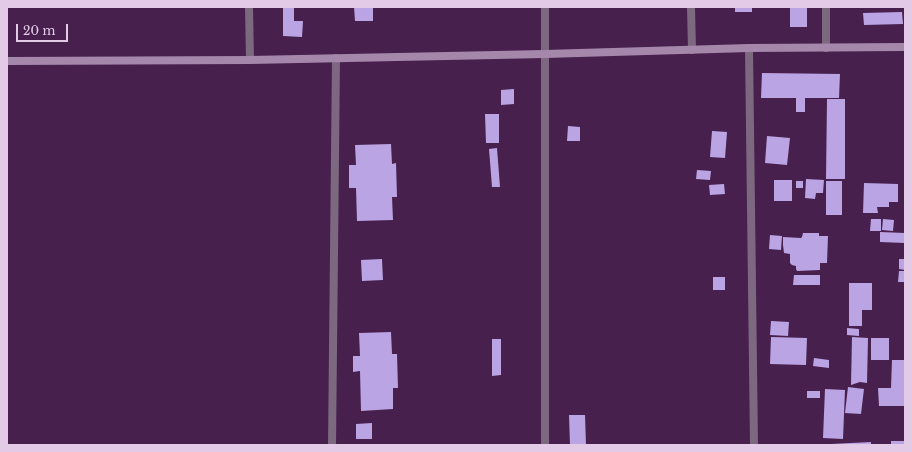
<!DOCTYPE html>
<html>
<head>
<meta charset="utf-8">
<style>
  body { margin:0 }
  #map { position:relative; width:912px; height:452px; overflow:hidden; background:#47204e; font-family:"Libre Baskerville",serif }
  canvas { display:block }
  .frame { position:absolute; inset:0; border:8px solid #e3cbe7; pointer-events:none }
  .scale { position:absolute; left:16px; top:24px; width:52px; height:18px; box-sizing:border-box; border:2px solid #e3cbe7; border-top:0; padding-left:5px; font-size:12px; line-height:14px; white-space:nowrap; color:#e3cbe7; -webkit-text-stroke:3px #47204e; paint-order:stroke }
</style>
</head>
<body>
<div id="map">
<canvas width="912" height="452"></canvas>
<div class="frame"></div>
<div class="scale">20 m</div>
</div>
<script>
const ctx = document.querySelector('canvas').getContext('2d');
ctx.lineJoin = 'round';
function fill(path, color) { ctx.fillStyle = color; ctx.fill(path, 'evenodd'); }
function strokePath(path, color, width, dash) { ctx.strokeStyle = color; ctx.lineWidth = width; ctx.lineCap = dash ? 'butt' : 'round'; ctx.setLineDash(dash || []); ctx.stroke(path); }
fill(new Path2D(`
  M 283,7 L 294,7 L 294,21 L 303,21 L 302,37 L 283,36 Z
  M 354,7 L 373,7 L 373,21 L 355,21 Z
  M 735,7 L 752,7 L 752,12 L 735,12 Z
  M 790,7 L 807,7 L 807,27 L 790,27 Z
  M 902,12 L 903,24 L 864,25 L 863,13 Z
  M 762,73 L 840,74 L 839,98 L 805,98 L 805,112 L 796,112 L 796,98 L 761,98 Z
  M 514,89 L 514,104 L 501,105 L 501,90 Z
  M 827,99 L 845,99 L 845,179 L 826,179 Z
  M 485,114 L 499,114 L 499,143 L 486,143 Z
  M 568,126 L 580,127 L 580,141 L 567,141 Z
  M 712,131 L 727,132 L 725,158 L 710,157 Z
  M 767,136 L 790,138 L 787,165 L 765,163 Z
  M 391,144 L 392,164 L 396,163 L 397,197 L 392,197 L 393,220 L 357,221 L 356,188 L 349,188 L 349,165 L 356,165 L 355,145 Z
  M 497,148 L 500,187 L 492,187 L 489,149 Z
  M 697,170 L 711,171 L 710,180 L 696,179 Z
  M 806,179 L 824,180 L 823,193 L 816,193 L 815,199 L 805,198 Z
  M 774,180 L 792,180 L 792,201 L 774,201 Z
  M 796,181 L 803,181 L 803,188 L 796,188 Z
  M 826,181 L 842,181 L 842,215 L 826,215 Z
  M 864,183 L 898,184 L 898,202 L 889,202 L 889,207 L 877,207 L 878,213 L 863,213 Z
  M 724,184 L 725,194 L 710,195 L 709,185 Z
  M 871,219 L 881,219 L 881,231 L 870,231 Z
  M 883,219 L 894,220 L 893,231 L 882,230 Z
  M 880,232 L 905,233 L 905,243 L 880,242 Z
  M 803,233 L 819,233 L 819,236 L 828,236 L 827,263 L 820,263 L 820,270 L 797,271 L 796,269 L 796,266 L 792,265 L 790,263 L 790,254 L 784,253 L 783,245 L 783,237 L 801,238 L 802,237 Z
  M 770,235 L 782,236 L 781,250 L 769,249 Z
  M 382,259 L 383,280 L 362,281 L 361,260 Z
  M 899,259 L 905,259 L 905,270 L 899,269 Z
  M 899,271 L 905,271 L 905,282 L 898,282 Z
  M 794,275 L 820,275 L 820,285 L 793,285 Z
  M 713,277 L 725,277 L 725,290 L 713,290 Z
  M 849,283 L 872,283 L 872,310 L 862,310 L 862,326 L 849,326 Z
  M 771,321 L 789,322 L 788,336 L 770,335 Z
  M 847,328 L 859,329 L 859,336 L 847,335 Z
  M 391,332 L 392,354 L 397,354 L 398,388 L 393,388 L 393,409 L 361,411 L 360,371 L 353,372 L 353,356 L 360,356 L 359,333 Z
  M 771,337 L 807,338 L 806,365 L 770,364 Z
  M 852,337 L 868,338 L 867,383 L 860,382 L 851,385 Z
  M 871,338 L 889,338 L 889,360 L 871,360 Z
  M 492,339 L 501,339 L 501,375 L 492,376 Z
  M 814,358 L 829,360 L 829,368 L 813,366 Z
  M 892,360 L 905,360 L 905,406 L 879,406 L 878,388 L 891,388 Z
  M 848,387 L 864,389 L 861,414 L 845,413 Z
  M 825,389 L 845,390 L 843,439 L 823,438 Z
  M 807,391 L 820,391 L 820,398 L 807,398 Z
  M 569,415 L 585,415 L 586,445 L 570,445 Z
  M 372,423 L 372,439 L 356,439 L 356,424 Z
  M 891,441 L 905,441 L 905,445 L 891,445 Z
  M 871,442 L 871,445 L 831,445 L 831,444 Z`), '#bba4e3');
strokePath(new Path2D(`
  M 249,7 L 250,60
  M 691,7 L 692,50
  M 749,48 L 754,445
  M 826,48 L 826,7
  M 332,445 L 336,58
  M 545,445 L 545,7`), '#7c6980', 8);
strokePath(new Path2D(`
  M 7,61 L 250,60 L 545,54 L 749,48 L 905,47`), '#a587ab', 8);
</script>
</body>
</html>
